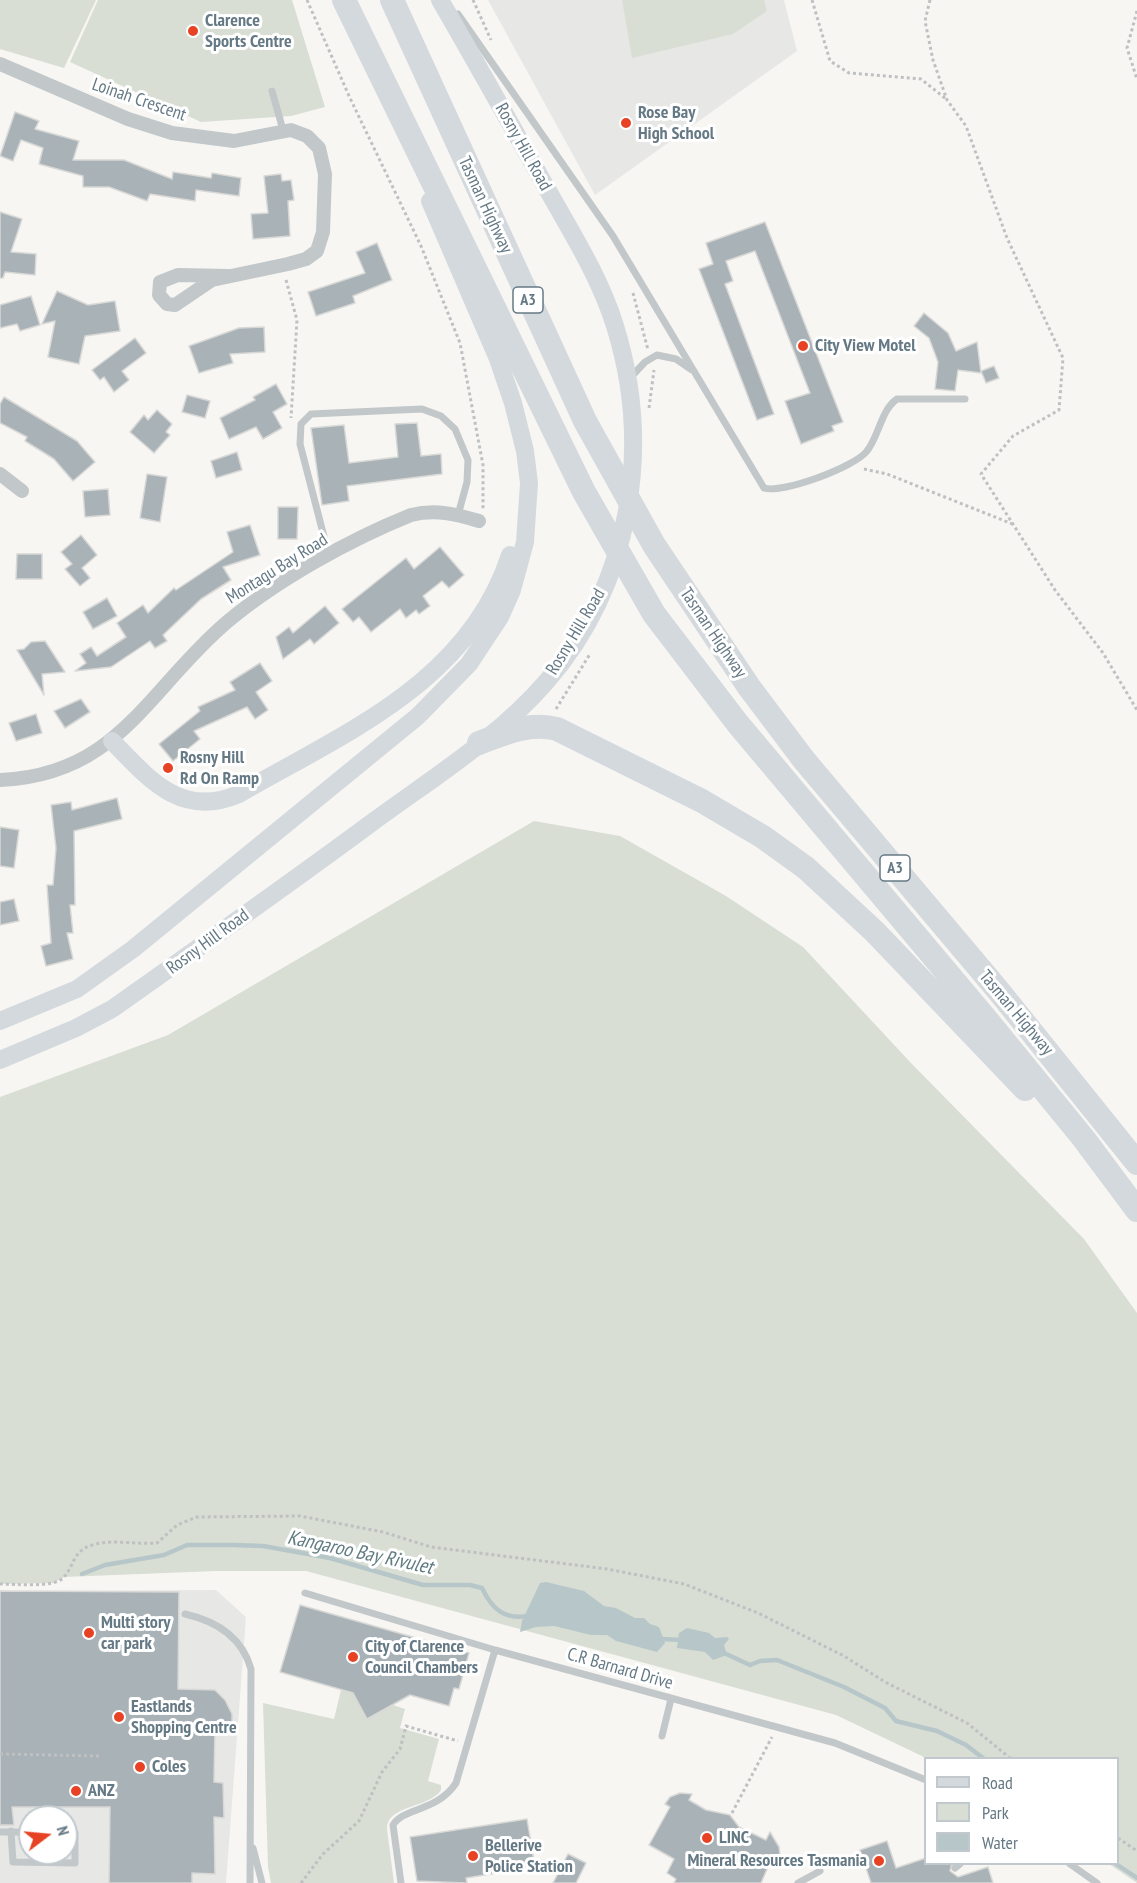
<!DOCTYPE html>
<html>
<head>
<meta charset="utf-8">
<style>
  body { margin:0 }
  #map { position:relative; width:1137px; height:1883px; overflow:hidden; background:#f7f6f3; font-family:"PT Sans Narrow",sans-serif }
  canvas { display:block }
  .legend { position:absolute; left:924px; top:1757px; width:195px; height:108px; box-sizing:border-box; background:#fff; border:2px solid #c1c9ce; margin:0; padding:8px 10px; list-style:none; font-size:18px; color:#657985 }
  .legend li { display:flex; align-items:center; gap:12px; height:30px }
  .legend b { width:30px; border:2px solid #c1c9ce }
  .north { position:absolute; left:18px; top:1805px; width:60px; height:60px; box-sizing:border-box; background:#fff; border:2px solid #c1c9ce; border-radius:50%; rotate:74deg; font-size:16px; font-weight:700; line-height:24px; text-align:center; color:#657985 }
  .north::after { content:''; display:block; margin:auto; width:21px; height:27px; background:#e64223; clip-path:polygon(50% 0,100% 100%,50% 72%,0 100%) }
</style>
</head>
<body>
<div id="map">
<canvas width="1137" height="1883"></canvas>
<ul class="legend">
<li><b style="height:8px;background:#d4d9dd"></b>Road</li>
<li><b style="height:16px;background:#d8ded4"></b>Park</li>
<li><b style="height:16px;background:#b7c6c8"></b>Water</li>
</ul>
<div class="north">N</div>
</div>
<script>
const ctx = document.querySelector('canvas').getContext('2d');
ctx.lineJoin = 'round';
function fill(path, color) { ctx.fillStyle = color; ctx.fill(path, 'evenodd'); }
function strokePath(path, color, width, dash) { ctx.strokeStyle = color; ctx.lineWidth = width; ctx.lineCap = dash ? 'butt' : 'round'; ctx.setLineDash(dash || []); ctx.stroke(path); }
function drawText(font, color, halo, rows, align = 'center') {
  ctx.font = font + ' "PT Sans Narrow",sans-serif'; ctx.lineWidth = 6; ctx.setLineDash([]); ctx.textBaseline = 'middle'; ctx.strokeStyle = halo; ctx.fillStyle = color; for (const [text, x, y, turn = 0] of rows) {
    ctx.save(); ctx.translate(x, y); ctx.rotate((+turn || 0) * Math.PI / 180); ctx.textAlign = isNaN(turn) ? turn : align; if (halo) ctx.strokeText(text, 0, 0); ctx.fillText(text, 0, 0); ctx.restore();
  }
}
fill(new Path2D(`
  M 488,0 L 784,0 L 797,51 L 595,195 Z
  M 216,1590 L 246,1617 L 226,1883 L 0,1883 L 0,1591 ZM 30,1817 L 66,1817 L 66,1853 L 30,1853 Z`), '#e7e8e6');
fill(new Path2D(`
  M 0,0 L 96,0 L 64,68 L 0,49 Z
  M 98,0 L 292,0 L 325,107 L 291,116 L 201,122 L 70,62 Z
  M 622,0 L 764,0 L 767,11 L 733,34 L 632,58 Z
  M 534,821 L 620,836 L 726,896 L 803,947 L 911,1063 L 1084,1239 L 1137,1313 L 1137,1883 L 1109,1864 L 1118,1864 L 1118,1758 L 926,1758 L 836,1715 L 306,1571 L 216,1571 L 64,1577 L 53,1583 L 0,1584 L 0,1097 L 168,1035 Z
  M 341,1690 L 353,1693 L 367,1719 L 393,1705 L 405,1709 L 400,1728 L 439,1739 L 428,1781 L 441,1785 L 441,1790 C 430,1808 386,1805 387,1829 L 394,1883 L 271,1883 L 268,1867 L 263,1703 L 334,1719 Z`), '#d8ded4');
fill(new Path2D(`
  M 546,1582 L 584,1591 L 604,1606 L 616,1608 L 635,1618 L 644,1618 L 650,1624 L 659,1627 L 665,1643 L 657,1652 L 616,1641 L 607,1635 L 591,1635 L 554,1626 L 536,1627 L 520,1632 L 522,1621 L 540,1583 Z
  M 687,1628 L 709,1633 L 715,1638 L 727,1637 L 729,1639 L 724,1645 L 727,1655 L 713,1660 L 705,1652 L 677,1648 L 679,1633 Z`), '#b7c6c8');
strokePath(new Path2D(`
  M 82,1574 L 105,1565 L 164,1555 L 187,1545 L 233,1545 L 263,1546 L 330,1558 L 423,1585 L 470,1585 L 482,1588 C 492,1609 504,1620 529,1616
  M 661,1639 L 683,1640
  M 724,1653 L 750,1665 L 760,1661 L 777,1660 L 844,1687 L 885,1708 L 896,1721 L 937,1731 L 966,1745 L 983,1758
  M 1116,1864 L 1137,1878`), '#b7c6c8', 4.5);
const building = new Path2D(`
  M 15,112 L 39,121 L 35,129 L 79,141 L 73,160 L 124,160 L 172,179 L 173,172 L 211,178 L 212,173 L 241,178 L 239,196 L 196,190 L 195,201 L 150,194 L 147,201 L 109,187 L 83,187 L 83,176 L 39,164 L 43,148 L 21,140 L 13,161 L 0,156 Z
  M 281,174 L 282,181 L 291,180 L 294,200 L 288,201 L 290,236 L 253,239 L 251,214 L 268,213 L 264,176 Z
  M 0,212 L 22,219 L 11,252 L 36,254 L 35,275 L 5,272 L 3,278 L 0,278 Z
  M 765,222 L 843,422 L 832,426 L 834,431 L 801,444 L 785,401 L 810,393 L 755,251 L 726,261 L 733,281 L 725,284 L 774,414 L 757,420 L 699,269 L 713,264 L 706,243 Z
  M 377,243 L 392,280 L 353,296 L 355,303 L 316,316 L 308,292 L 365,273 L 356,252 Z
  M 57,291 L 88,305 L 115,301 L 120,331 L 85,336 L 79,364 L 48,357 L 55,321 L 42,324 Z
  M 31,296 L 40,325 L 20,331 L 17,324 L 0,328 L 0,305 Z
  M 924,313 L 948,333 L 956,351 L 977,342 L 981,373 L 958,370 L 955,391 L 935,389 L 938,362 L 929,338 L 914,326 Z
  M 264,327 L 265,352 L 230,354 L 233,363 L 199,373 L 189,346 L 239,328 Z
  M 135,338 L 146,353 L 122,371 L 129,380 L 114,392 L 104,377 L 100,380 L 92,370 Z
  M 994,366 L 999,378 L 986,383 L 981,371 Z
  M 276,384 L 287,404 L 273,412 L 282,428 L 263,439 L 256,427 L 229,439 L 220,418 L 255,400 L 253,397 Z
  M 187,395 L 210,401 L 205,418 L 182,412 Z
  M 4,397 L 77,441 L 95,462 L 73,481 L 54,459 L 25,441 L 27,437 L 0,423 L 0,404 Z
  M 157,410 L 172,424 L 166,432 L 170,435 L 154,453 L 130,432 L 144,415 L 148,420 Z
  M 417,423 L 421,456 L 441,454 L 442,474 L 347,486 L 349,501 L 322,505 L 311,428 L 344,425 L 349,463 L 398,457 L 395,424 Z
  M 237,452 L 242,470 L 216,478 L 211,461 Z
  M 147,474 L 167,477 L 160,522 L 140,518 Z
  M 108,489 L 110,515 L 85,517 L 83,491 Z
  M 278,507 L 298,507 L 297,539 L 278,539 Z
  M 250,525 L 260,555 L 223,567 L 231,580 L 201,599 L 163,635 L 167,641 L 155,648 L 150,641 L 111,667 L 75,671 L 86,663 L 80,654 L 91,647 L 97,656 L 126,637 L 117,623 L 143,605 L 148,613 L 174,588 L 176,590 L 233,552 L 227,532 Z
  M 81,535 L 97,555 L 82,568 L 90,578 L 80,586 L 65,569 L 72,564 L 61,552 Z
  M 440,547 L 464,575 L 449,588 L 442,581 L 423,596 L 430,606 L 419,614 L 416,610 L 406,618 L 400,609 L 371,632 L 359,617 L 353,622 L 342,609 L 406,558 L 414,569 Z
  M 17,554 L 42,554 L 42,579 L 16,579 Z
  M 107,598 L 117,616 L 93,629 L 83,612 Z
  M 325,606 L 339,623 L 314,644 L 310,639 L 283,659 L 276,637 L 289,627 L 293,633 Z
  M 45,641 L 65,672 L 42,674 L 44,695 L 17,650 L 24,649 L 31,642 Z
  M 260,663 L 272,681 L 256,692 L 268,710 L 255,719 L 247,707 L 194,731 L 200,739 L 173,761 L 159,744 L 200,711 L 198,707 L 235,690 L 230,682 Z
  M 81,699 L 90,712 L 65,728 L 54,711 Z
  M 36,714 L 42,733 L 16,741 L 9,723 Z
  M 117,798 L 122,819 L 74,831 L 75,905 L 70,905 L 73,933 L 67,933 L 73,959 L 46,966 L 41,946 L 51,943 L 47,885 L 53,885 L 56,848 L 51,805 L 71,802 L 72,810 Z
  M 0,827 L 19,830 L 14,868 L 0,866 Z
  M 14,899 L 19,921 L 0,925 L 0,902 Z
  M 0,1591 L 179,1592 L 178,1689 L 215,1690 L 225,1700 L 232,1714 L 232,1728 L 215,1728 L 214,1782 L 223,1783 L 224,1818 L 214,1817 L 215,1874 L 192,1873 L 192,1883 L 109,1883 L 110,1807 L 12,1807 L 14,1825 L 0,1825 Z
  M 300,1605 L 469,1653 L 459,1689 L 454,1688 L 449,1706 L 410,1695 L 367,1719 L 353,1693 L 280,1672 Z
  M 680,1793 L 692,1794 L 689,1800 L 706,1810 L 730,1815 L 739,1827 L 766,1840 L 770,1832 L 779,1847 L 781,1864 L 771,1860 L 761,1883 L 674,1883 L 676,1879 L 667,1873 L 674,1859 L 649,1845 L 670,1807 L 665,1804 L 670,1797 Z
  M 527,1819 L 535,1867 L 466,1878 L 467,1883 L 417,1881 L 410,1837 Z
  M 887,1841 L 896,1868 L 926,1858 L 926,1863 L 952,1863 L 950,1871 L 958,1877 L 988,1867 L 993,1883 L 871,1883 L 860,1850 Z
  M 568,1854 L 586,1863 L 576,1883 L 553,1883 Z`);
fill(building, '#a8b2b7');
strokePath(building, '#d8d8d6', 1.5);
strokePath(new Path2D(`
  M 307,0 L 349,96 L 421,246 L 460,343 L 483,465 L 483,509
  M 473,0 L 491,40
  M 812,0 L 830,61 L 849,73 L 921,79 L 946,99
  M 930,0 L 925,21 L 933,60 L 947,100 L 966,126 L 1007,238 L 1063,358 L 1059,410 L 1013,436 L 981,474 L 1055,590 L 1103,653 L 1137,710
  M 1137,11 L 1127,48 L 1137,79
  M 286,280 L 297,320 L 291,418
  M 633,293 L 648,350
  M 649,408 L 654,370
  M 864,469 L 887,474 L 1015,525
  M 556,709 L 590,654
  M 0,1584 C 15,1584 53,1588 63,1578 C 74,1567 72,1553 89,1546 C 111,1538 135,1545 157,1543 L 177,1525 L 197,1517 L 300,1516 L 383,1532 L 431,1547 L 607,1569 L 684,1584 L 758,1613 L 844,1656 L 885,1682 L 967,1723 L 1010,1758
  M 0,1754 L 99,1756
  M 732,1813 L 772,1737
  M 1118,1838 L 1137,1851
  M 301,1883 L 323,1854 L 359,1821 L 382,1772 L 400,1749 L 406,1726 L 458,1741`), '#bec0c2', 3, [3, 3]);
strokePath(new Path2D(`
  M 458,14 L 613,236 L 764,488 C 782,494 855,467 867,451 C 879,436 881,410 897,399 L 965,399
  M 272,91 L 283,130
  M 630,378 L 645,362 L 657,355 L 676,359 L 692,370
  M 329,556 L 300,444 L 301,424 L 311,414 L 422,409 L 441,416 L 455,429 L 468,460 L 467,482 L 458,515
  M 305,1593 L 495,1650 L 835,1743 L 926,1780
  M 185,1614 C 216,1621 242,1637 251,1669 L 250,1883
  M 662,1736 L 671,1699
  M 11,1831 L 13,1862 L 75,1863 L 75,1833 L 66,1833
  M 0,1832 L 30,1832
  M 253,1848 L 262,1883
  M 1070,1864 L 1097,1883
  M 955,1868 L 960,1864
  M 401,1883 L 393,1825 C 404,1807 437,1812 456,1783 L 495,1650
  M 798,1883 L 820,1871`), '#c2c7c9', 7);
strokePath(new Path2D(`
  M 0,64 L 128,119 L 172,133 L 234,141 L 291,130 L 307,136 L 319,148 L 325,174 L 323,232 L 317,251 L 306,259 L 288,264 L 212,280 L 175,305 L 167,304 L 159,295 L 160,282 L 178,275 L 229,276
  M 0,474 L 22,491
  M 0,780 C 119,775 148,689 227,622 C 277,580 351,539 411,515 C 436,509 455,514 479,521`), '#c2c7c9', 14);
strokePath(new Path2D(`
  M 112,741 C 149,779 181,819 239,794 C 346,732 469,682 510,555
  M 0,1021 L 77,989 L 133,949 L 418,716 L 469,664 L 500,617 L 512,590 L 525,542 L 529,483 L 525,451 L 513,403 L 498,359 L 430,201
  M 0,1060 L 76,1028 L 112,1009 C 198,948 285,887 370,824 C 431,779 498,738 547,681 C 631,583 653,448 615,326 C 600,277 571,232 546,187 C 511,125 476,62 440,0`), '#d4d9dd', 18);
strokePath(new Path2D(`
  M 344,0 L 584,492 L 654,614 L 738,724 L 986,1019 L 1084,1139 L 1137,1210
  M 392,0 L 585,421 L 654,545 L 749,687 L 804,760 L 997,989 L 1137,1163
  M 479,743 C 505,733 530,722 557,729 L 702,801 L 763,837 L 806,868 L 875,932 L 1025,1089`), '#d4d9dd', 24);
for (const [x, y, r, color] of [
  [193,31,6,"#e64223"],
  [626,123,6,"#e64223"],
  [803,346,6,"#e64223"],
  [168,768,6,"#e64223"],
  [89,1633,6,"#e64223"],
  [353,1657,6,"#e64223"],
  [119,1717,6,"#e64223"],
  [140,1767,6,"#e64223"],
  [76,1791,6,"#e64223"],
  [707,1838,6,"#e64223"],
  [473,1856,6,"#e64223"],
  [879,1861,6,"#e64223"]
]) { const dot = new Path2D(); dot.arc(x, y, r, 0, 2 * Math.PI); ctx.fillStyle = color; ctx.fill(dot); strokePath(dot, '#fff', 2); }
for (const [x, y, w] of [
  [528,300,30],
  [895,868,30]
]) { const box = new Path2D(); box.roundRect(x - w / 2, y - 13, w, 26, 4.5); ctx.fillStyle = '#fff'; ctx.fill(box); strokePath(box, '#657985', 1.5); }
drawText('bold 16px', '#657985', null, [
  ["A3",528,300],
  ["A3",895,868]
]);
drawText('bold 18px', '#657985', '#fff', [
  ["Clarence",205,21],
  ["Sports Centre",205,42],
  ["Rose Bay",638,113],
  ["High School",638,134],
  ["City View Motel",815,346],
  ["Rosny Hill",180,758],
  ["Rd On Ramp",180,779],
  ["Multi story",101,1623],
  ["car park",101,1644],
  ["City of Clarence",365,1647],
  ["Council Chambers",365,1668],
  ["Eastlands",131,1707],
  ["Shopping Centre",131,1728],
  ["Coles",152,1767],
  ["ANZ",88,1791],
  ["LINC",719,1838],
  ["Bellerive",485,1846],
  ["Police Station",485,1867],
  ["Mineral Resources Tasmania",867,1861,"right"]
], 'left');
drawText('18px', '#657985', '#fff', [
  ["Loinah Crescent",139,100,19],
  ["Rosny Hill Road",523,147,61],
  ["Tasman Highway",485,205,65],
  ["Montagu Bay Road",277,569,-32],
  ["Rosny Hill Road",576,632,-59],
  ["Tasman Highway",713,633,56],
  ["Rosny Hill Road",208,942,-36],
  ["Tasman Highway",1016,1013,50],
  ["C.R Barnard Drive",620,1669,16]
]);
drawText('italic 20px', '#607b81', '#fff', [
  ["Kangaroo Bay Rivulet",360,1553,12]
]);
</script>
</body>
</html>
